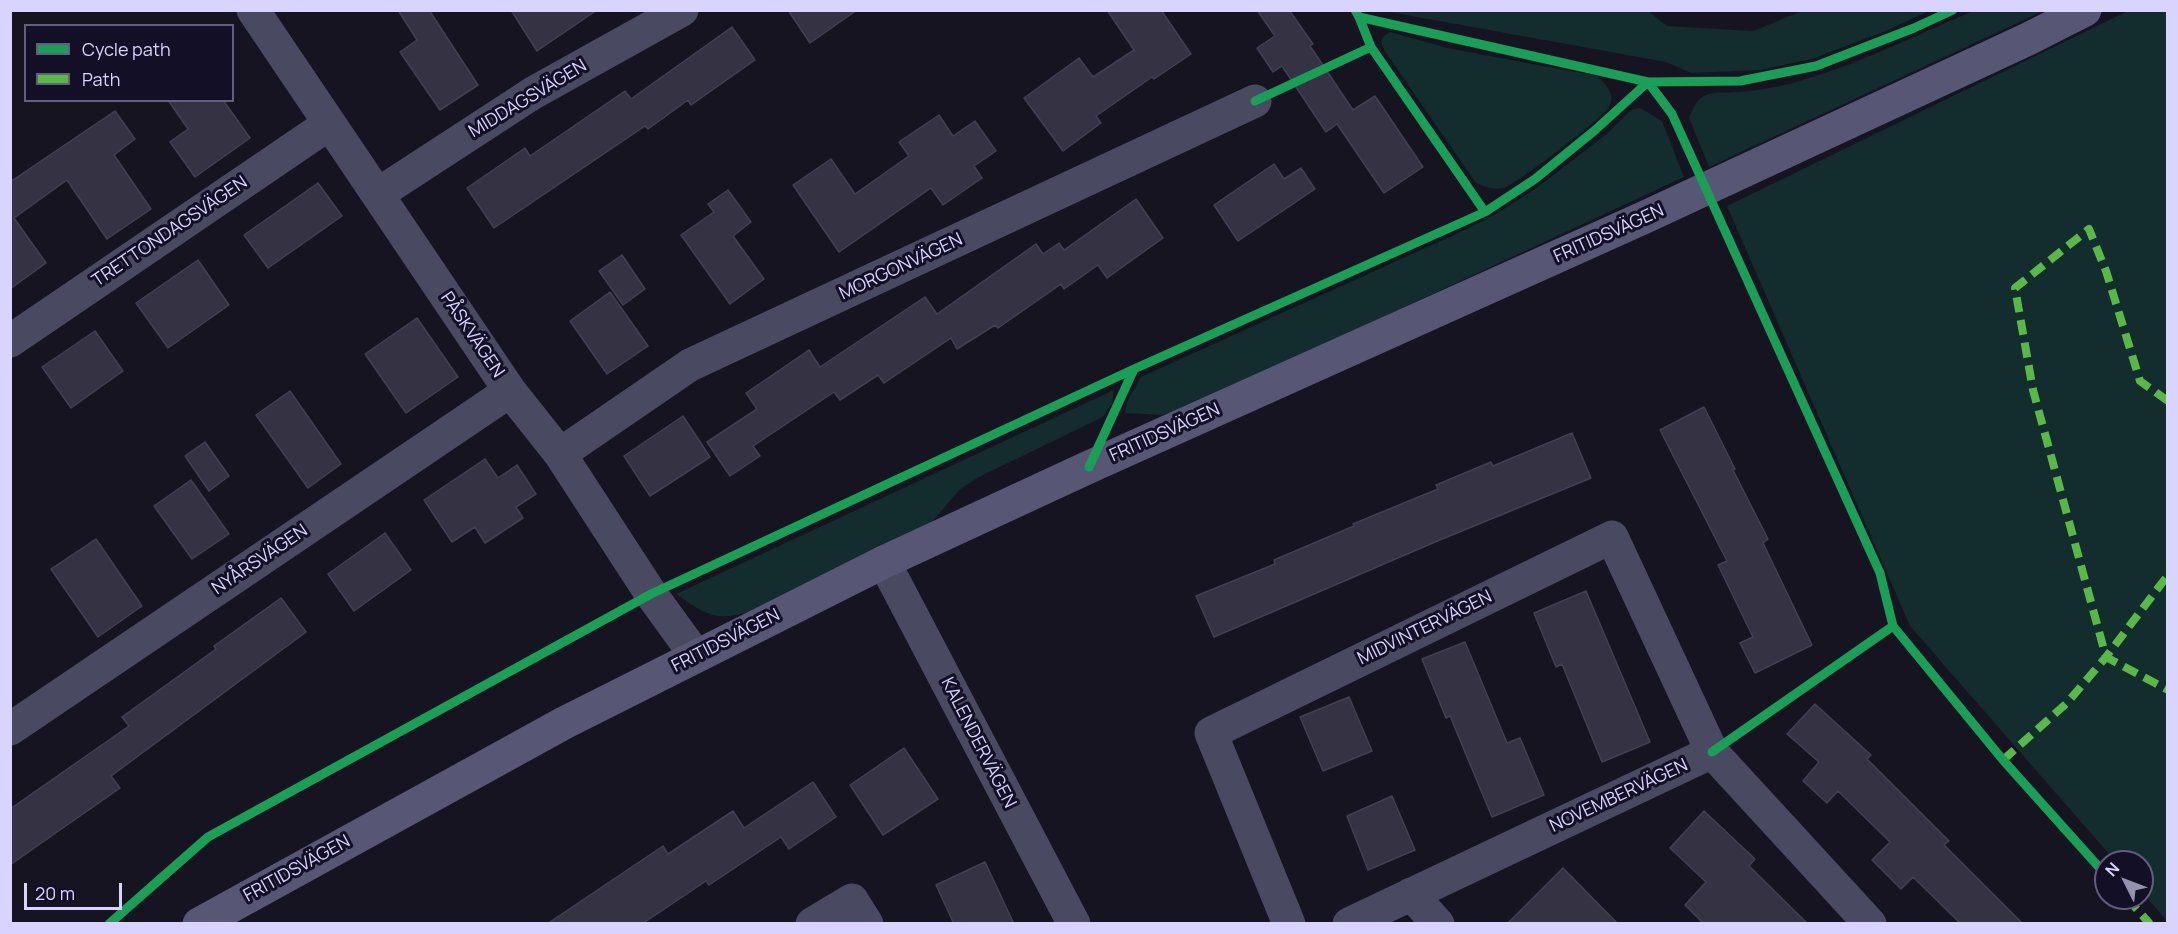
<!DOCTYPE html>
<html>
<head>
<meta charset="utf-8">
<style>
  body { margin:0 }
  #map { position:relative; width:2178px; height:934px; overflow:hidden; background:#161421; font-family:Manrope,sans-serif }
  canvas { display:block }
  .frame { position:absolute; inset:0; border:12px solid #d9d4ff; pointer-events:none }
  .legend { position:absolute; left:24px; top:24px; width:210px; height:78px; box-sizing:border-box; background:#130f26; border:2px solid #625e7d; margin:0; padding:8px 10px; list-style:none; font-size:18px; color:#d9d4ff }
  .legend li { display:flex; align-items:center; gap:12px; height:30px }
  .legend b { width:30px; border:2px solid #625e7d }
  .north { position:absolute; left:2094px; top:850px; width:60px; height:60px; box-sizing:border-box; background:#130f26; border:2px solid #625e7d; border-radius:50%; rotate:312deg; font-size:16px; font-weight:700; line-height:24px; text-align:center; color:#d9d4ff }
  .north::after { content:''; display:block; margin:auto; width:21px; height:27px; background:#9591b1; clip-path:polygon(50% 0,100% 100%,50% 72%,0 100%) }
  .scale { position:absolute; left:24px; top:883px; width:98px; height:27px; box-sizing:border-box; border:3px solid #d9d4ff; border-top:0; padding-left:8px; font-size:18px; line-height:21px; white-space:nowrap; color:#d9d4ff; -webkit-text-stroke:4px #130f26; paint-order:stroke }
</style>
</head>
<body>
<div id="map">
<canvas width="2178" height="934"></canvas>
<div class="frame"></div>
<ul class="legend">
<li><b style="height:8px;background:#1a9f57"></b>Cycle path</li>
<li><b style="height:8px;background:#58b947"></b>Path</li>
</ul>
<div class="north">N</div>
<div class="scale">20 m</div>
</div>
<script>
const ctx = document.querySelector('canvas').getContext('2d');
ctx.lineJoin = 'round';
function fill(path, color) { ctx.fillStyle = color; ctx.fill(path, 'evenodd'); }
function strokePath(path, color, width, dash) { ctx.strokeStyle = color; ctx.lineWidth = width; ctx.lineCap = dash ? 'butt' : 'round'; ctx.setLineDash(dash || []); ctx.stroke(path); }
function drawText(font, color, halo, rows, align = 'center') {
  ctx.font = font + ' Manrope,sans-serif'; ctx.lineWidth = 6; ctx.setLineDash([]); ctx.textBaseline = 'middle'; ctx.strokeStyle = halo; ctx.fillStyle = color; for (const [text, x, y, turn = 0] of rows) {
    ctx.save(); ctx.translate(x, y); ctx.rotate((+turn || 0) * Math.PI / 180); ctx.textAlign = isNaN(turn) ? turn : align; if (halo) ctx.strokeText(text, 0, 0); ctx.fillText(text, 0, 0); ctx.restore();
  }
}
fill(new Path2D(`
  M 2130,10 L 2168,11 L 2167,921 L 2142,892 L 2142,862 L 2116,862 L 1910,626 L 1727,206 Z
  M 1384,11 L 1648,11 L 1667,26 L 1753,31 L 1802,11 L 1929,11 L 1888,30 L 1812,59 L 1760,70 L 1691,73 L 1666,62 Z
  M 1973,11 L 2043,11 L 1709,167 L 1689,118 C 1701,87 1711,94 1739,92 C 1751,91 1764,89 1776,87 C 1844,72 1909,38 1973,11 Z
  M 1390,32 L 1447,48 L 1597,76 C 1606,85 1616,94 1609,107 C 1603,118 1514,186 1503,188 C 1493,190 1485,187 1476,183 L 1384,50 L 1381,41 L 1384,36 Z
  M 1640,108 L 1662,121 L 1684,177 L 1196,404 L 1162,415 L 1125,413 L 1127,402 L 1141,377 L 1465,230 L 1499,212 L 1535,189 L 1608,133 L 1631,110 Z
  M 1114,390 L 1112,403 L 1103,417 L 979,477 L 959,490 L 933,521 L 758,609 C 718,622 710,618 676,594 Z`), '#132c2d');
const building = new Path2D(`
  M 398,10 L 429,10 L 478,85 L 440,110 L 400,52 L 417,40 Z
  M 511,10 L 597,10 L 537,51 Z
  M 788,10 L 857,10 L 810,43 Z
  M 1107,10 L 1161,10 L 1191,54 L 1154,79 L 1152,77 L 1096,116 L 1101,123 L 1063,151 L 1024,98 L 1079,58 L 1093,77 L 1134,50 Z
  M 1257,10 L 1289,10 L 1313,44 L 1310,46 L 1353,110 L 1375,96 L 1423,167 L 1384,193 L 1337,124 L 1326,132 L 1282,66 L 1273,72 L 1257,48 L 1275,36 Z
  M 732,27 L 755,60 L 691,105 L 688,100 L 648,129 L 645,126 L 494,228 L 467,188 L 525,148 L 530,156 L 625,91 L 631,99 Z
  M 168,100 L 223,100 L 250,138 L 195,177 L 170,142 L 188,129 Z
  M 115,111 L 135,139 L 114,155 L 151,209 L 107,239 L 67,180 L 14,218 L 46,263 L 10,289 L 10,182 Z
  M 939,115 L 953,136 L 975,121 L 996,151 L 974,166 L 982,178 L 943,205 L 931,188 L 839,252 L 793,185 L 831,159 L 855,194 L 909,156 L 899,142 Z
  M 1274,164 L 1284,179 L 1301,168 L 1315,189 L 1238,241 L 1214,205 Z
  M 318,183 L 342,216 L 268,268 L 244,235 Z
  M 728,190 L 751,222 L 733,236 L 764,279 L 730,304 L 681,235 L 714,212 L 708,204 Z
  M 1136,199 L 1163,238 L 1107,278 L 1098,265 L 1064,289 L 1061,284 L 998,328 L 995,325 L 957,349 L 951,338 L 884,383 L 878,375 L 840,400 L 834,392 L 753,446 L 760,456 L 730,476 L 707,442 L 757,409 L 746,393 L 809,350 L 820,367 L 925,297 L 937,314 L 1036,244 L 1043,254 L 1059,243 L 1064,250 Z
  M 622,255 L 645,289 L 623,305 L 599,271 Z
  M 198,260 L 229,305 L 168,348 L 136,303 Z
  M 610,292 L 648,346 L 607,374 L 570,321 Z
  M 417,318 L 458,377 L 406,413 L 365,354 Z
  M 95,331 L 123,371 L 71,408 L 42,367 Z
  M 290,391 L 341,464 L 308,488 L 256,415 Z
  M 1704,407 L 1735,469 L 1733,470 L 1768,539 L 1763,543 L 1812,645 L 1755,673 L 1740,643 L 1753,637 L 1718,565 L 1727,561 L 1660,430 Z
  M 683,416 L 710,457 L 650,496 L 624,456 Z
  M 1572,433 L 1591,478 L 1435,542 L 1214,637 L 1196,596 L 1275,564 L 1274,560 L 1354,526 L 1353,524 L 1438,489 L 1436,485 L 1491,462 L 1493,466 Z
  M 205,442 L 229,476 L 209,491 L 185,456 Z
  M 485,459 L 498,478 L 517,465 L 536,494 L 516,507 L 523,518 L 485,543 L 475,527 L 452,542 L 424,500 Z
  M 191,480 L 229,534 L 192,559 L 154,506 Z
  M 385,533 L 411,570 L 354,611 L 328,574 Z
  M 96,539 L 142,606 L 98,637 L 51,569 Z
  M 1586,591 L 1650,742 L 1602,762 L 1562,664 L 1556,667 L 1534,613 Z
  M 281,598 L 306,632 L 111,776 L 120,788 L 10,865 L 10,809 L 129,726 L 122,717 L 216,649 L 214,646 Z
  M 1465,642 L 1507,743 L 1520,738 L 1544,795 L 1492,817 L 1450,716 L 1446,718 L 1422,659 Z
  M 1349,697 L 1372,751 L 1323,771 L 1300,717 Z
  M 1815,704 L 1871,755 L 1867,759 L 1949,841 L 1944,845 L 2023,924 L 1961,924 L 1913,877 L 1901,889 L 1872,860 L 1890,842 L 1838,791 L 1827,803 L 1803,781 L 1819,762 L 1787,734 Z
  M 904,748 L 938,799 L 883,835 L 850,785 Z
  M 813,782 L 836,817 L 789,849 L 781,837 L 709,885 L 706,881 L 642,924 L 547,924 L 663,846 L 668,854 L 733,811 L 744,828 Z
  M 1392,796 L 1415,850 L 1368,870 L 1347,816 Z
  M 1704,811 L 1755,859 L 1749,866 L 1808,924 L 1704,924 L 1685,905 L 1706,882 L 1670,848 Z
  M 985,862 L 1014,924 L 954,924 L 936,885 Z
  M 1563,868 L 1618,924 L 1507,924 Z`);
fill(building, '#343243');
strokePath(building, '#433f54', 1.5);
strokePath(new Path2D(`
  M 253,10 L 510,391 L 560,454 L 651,594 L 696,656
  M 378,194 L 533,93 L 682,10
  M 10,341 L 329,124
  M 560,454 L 690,365 L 1255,101
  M 884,562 L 1074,924
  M 10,729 L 510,391
  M 1411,894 L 1438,924
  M 812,924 L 852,900 L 867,924
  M 1289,924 L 1211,733 L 1612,537 L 1712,752
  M 1349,924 L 1712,752 L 1870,924`), '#4a4962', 33);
strokePath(new Path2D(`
  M 199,924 L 564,723 L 884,562 L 1089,467 L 1643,218 L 2028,39 L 2085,10`), '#575674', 33);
strokePath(new Path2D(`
  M 2168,401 L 2140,381 L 2106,271 L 2089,229 L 2015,288 L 2033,390 L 2106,657 L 2168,690
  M 2003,760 L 2067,703 L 2106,657 L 2168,575
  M 2127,898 L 2150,924`), '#58b947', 8, [15, 8]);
strokePath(new Path2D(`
  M 1355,10 L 1359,17 L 1648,82 L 1740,81 L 1816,66 L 1914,28 L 1953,10
  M 1359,17 L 1371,47 L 1485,212
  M 1648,82 L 1672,114 L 1880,573 L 1893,626 L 2003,760 L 2106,875
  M 1255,101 L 1371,47
  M 1089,467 L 1134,369
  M 1712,752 L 1893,626
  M 109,924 L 208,837 L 651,594 L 1134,369 L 1485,212 L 1535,179 L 1594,131 L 1648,82`), '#1a9f57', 9);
drawText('18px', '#d9d4ff', '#130f26', [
  ["MIDDAGSVÄGEN",528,99,-31],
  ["TRETTONDAGSVÄGEN",170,232,-34],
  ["FRITIDSVÄGEN",1609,234,-24],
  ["MORGONVÄGEN",901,267,-25],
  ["PÅSKVÄGEN",472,335,56],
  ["FRITIDSVÄGEN",1165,433,-24],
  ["NYÅRSVÄGEN",260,560,-34],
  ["MIDVINTERVÄGEN",1425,628,-26],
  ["FRITIDSVÄGEN",726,641,-27],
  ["KALENDERVÄGEN",978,743,63],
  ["NOVEMBERVÄGEN",1619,796,-25],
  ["FRITIDSVÄGEN",297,869,-29]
]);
</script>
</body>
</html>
